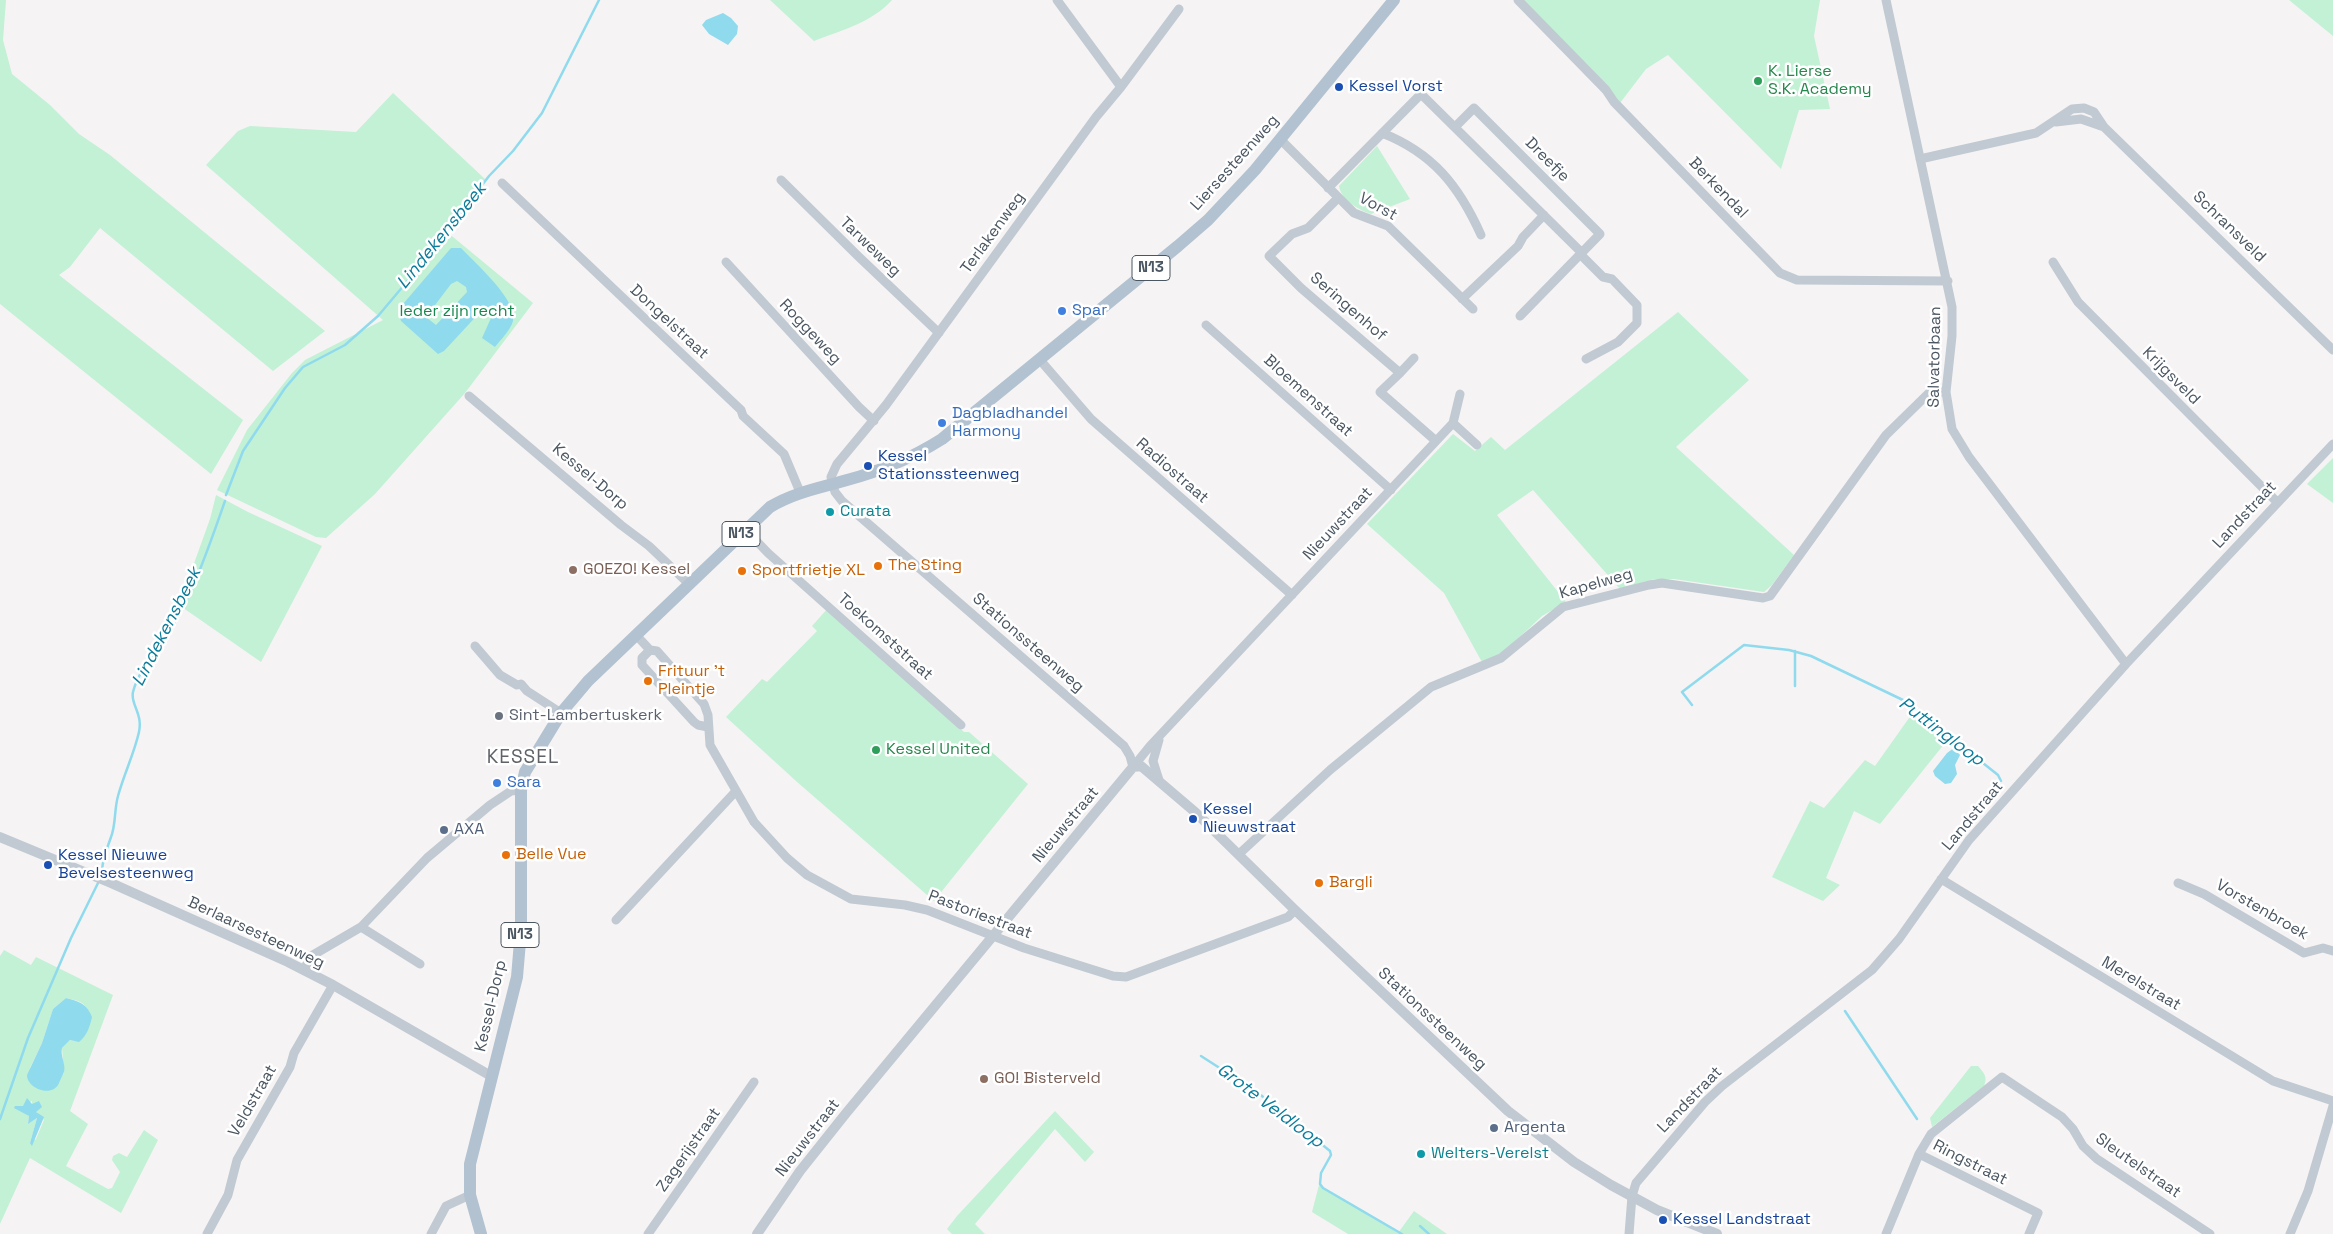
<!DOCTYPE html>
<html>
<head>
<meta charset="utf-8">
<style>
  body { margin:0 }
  canvas { display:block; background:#f5f3f3 }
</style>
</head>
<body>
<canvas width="2333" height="1234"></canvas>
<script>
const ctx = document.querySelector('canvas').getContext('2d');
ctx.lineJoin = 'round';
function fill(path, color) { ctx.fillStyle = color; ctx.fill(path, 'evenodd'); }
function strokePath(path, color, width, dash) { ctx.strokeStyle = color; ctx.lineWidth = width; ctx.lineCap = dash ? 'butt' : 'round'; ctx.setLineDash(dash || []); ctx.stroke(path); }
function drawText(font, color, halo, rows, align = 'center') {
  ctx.font = font + ' "Space Grotesk",sans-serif'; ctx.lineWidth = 5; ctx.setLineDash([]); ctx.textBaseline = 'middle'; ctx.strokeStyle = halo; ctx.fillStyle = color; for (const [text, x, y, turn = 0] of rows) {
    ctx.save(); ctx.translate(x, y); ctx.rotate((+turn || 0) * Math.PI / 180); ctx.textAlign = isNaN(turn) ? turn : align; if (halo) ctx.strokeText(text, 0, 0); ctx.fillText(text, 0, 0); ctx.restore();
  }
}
fill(new Path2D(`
  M 0,0 L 6,0 L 3,40 L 12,74 L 50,105 L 79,134 L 110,155 L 325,331 L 273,371 L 100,228 L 70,267 L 59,275 L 243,420 L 211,474 L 0,304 Z
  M 770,0 L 892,0 C 871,23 842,30 814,41 Z
  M 1522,0 L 1820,0 L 1814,36 L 1830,109 L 1799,110 L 1781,169 L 1668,55 L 1646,69 L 1620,103 Z
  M 2289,0 L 2333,0 L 2333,36 Z
  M 393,93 L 485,179 L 447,232 L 533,303 L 465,393 L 375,494 L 326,538 L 316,537 L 217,490 L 247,430 L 292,373 L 305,360 L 383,320 L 206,165 L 238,131 L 250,126 L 356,132 Z
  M 1377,146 L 1410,199 L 1371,214 C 1359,210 1341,200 1339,186 Z
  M 1678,312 L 1749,380 L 1676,447 L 1794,555 L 1772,585 L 1764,592 L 1674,579 L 1654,579 L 1620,589 L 1533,490 L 1497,515 L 1566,602 L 1542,616 L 1507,649 L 1483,664 L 1444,593 L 1367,524 L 1453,434 L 1475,451 L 1491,437 L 1505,450 Z
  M 2333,458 L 2333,503 L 2307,484 Z
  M 216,495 L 248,512 L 322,546 L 261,662 L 179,605 L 210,519 Z
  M 828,608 L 964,732 L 969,732 L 1028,784 L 934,901 L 796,781 L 726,717 L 762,679 L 767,682 L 817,631 L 812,626 Z
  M 1914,711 L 1949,738 L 1880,824 L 1854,811 L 1826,878 L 1840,885 L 1823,901 L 1772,877 L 1810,801 L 1824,808 L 1865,760 L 1875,766 Z
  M 4,950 L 31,965 L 36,957 L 113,995 L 70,1111 L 88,1124 L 66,1166 L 108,1189 L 112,1188 L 120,1172 L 112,1160 L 113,1156 L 119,1153 L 127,1157 L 144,1130 L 158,1140 L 121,1213 L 30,1158 L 0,1224 L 0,956 ZM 66,998 C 74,1000 85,1001 87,1010 L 75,1041 L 70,1040 L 62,1048 L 64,1073 L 60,1079 L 30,1068 L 42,1043 L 53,1009 ZM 32,1101 L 32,1104 L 39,1104 L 36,1112 L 44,1120 L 36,1139 L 30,1143 L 37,1118 L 28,1124 L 29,1116 L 17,1106 L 23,1106 Z
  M 1971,1066 L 1978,1066 C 1984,1073 1988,1077 1984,1086 L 1932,1127 L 1930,1118 Z
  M 1055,1111 L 1094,1152 L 1085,1162 L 1055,1129 L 975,1224 L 985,1234 L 952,1234 L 947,1229 L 957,1216 Z
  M 1319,1185 L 1398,1233 L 1414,1211 L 1447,1234 L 1348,1234 L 1312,1212 Z`), '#c3f1d5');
fill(new Path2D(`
  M 723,13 L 731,18 L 738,26 L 737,34 L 728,45 L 709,34 L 702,25 L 706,20 Z
  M 451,248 L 461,248 C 475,263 518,300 513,321 C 510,331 501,339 495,347 L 482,338 L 491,318 L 491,312 L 487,308 L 483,309 L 444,351 L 438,354 L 401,321 L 399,315 L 403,304 ZM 457,281 L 466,287 L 467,292 L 436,325 L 426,317 L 451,284 Z
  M 1954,748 L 1960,755 L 1955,765 L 1957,774 L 1951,783 L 1945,784 L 1935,776 L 1933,771 L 1947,753 Z
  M 66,998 C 79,1001 87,1004 92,1017 C 90,1026 87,1036 79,1042 L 70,1040 L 62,1048 C 60,1056 66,1064 64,1072 C 63,1075 60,1080 59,1083 C 53,1098 27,1089 27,1075 L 42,1043 L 53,1009 Z
  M 27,1098 L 32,1104 L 39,1101 L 42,1107 L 36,1112 L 44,1117 L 32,1146 L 30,1143 L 37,1118 L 28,1124 L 29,1116 L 14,1108 L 15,1106 L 23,1106 Z`), '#90daee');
strokePath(new Path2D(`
  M 226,495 L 243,451 L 285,388 L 303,367 L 345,345 L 378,316 L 421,265 L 489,176 L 513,151 L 542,113 L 599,0
  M 1795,651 L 1795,686
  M 1692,705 L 1682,692 L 1744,645 L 1789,650 L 1811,656 L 1905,701 L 1998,775 L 2001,781
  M 102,870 C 103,857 107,849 111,837 C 116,825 114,810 118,796 C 124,774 134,754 139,732 C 143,713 130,704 133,692 C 139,668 160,647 172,627 C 195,588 210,544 225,501
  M 1845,1011 L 1917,1119
  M 1201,1056 L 1257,1092 L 1330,1151 L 1331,1155 L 1321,1173 L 1320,1184 L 1323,1188 L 1402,1234
  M 0,1119 L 28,1038 L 71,938 L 99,881
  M 1420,1226 L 1429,1234`), '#90daee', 2.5);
strokePath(new Path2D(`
  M 1057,0 L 1121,87 L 1096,117 L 886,405 L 837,464 L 831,477 L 835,492 L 842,501 L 1124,746 L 1130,756 L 1133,767
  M 1518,0 L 1606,90 L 1614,102 L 1780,273 L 1797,280 L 1948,281
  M 1886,0 L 1952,307 L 1952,336 L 1946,392 L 1952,429 L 1969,457 L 2126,664
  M 1121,87 L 1179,9
  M 2056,122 L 2081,119 L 2104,127
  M 1455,127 L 1474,108 L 1600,234 L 1520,316
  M 1382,133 C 1433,153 1459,186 1481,235
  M 1280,139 L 1354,213 L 1388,226 L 1473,309
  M 1920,159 L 2036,133 L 2072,109 L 2084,108 L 2094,112 L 2104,127 L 2333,350
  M 781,180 L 859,257 L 939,333
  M 502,183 L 741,410 L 743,416 L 784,454 L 800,492
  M 1328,188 L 1421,94 L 1581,252 L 1583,257 L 1603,277 L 1612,279 L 1637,305 L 1637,323 L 1618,342 L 1586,359
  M 1338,198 L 1308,228 L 1292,234 L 1269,256 L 1301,288 L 1400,373 L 1380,392 L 1436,441
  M 726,262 L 859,407 L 874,421
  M 2053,262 L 2078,302 L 2277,502
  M 1462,299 L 1518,246 L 1523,237 L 1544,215
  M 1206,325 L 1391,490
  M 1040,360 L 1091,419 L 1292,595
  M 1400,373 L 1414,358
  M 469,396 L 621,525 L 649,546 L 689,584
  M 1453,423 L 1477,445
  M 745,529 L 768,553 L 961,725
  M 636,635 L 650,650 L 657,651 L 704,704 L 708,715 L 710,745 L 754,822 L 787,858 L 807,875 L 851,899 L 905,905 L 927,910 L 1024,948 L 1113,976 L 1126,977 L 1288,917 L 1295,910
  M 475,646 L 500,675 L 517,685 L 521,684 L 527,691 L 561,713
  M 650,650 L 642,658 L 642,665 L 694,722 L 698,725 L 708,727
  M 1133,767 L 1150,746 L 1453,423 L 1460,394
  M 1159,780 L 1153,761 L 1159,740
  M 1239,854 L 1330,770 L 1431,687 L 1501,658 L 1563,607 L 1649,585 L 1662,583 L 1763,598 L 1770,596 L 1886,435 L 1930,392 L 1946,392
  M 1941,879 L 2273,1081 L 2333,1101
  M 2178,883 L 2204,894 L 2304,953 L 2323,948 L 2333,951
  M 616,920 L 736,791
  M 361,927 L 420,964
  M 303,970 L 313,955 L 361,927 L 427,858 L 490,805 L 511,791 L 521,790
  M 1919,1154 L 1931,1134 L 2002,1077 L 2062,1117 L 2073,1129 L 2083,1146 L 2097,1159 L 2210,1234
  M 207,1234 L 228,1195 L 237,1160 L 290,1067 L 294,1053 L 333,985
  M 431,1234 L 446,1206 L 470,1195
  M 648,1234 L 754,1082
  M 1629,1234 L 1632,1196 L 1636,1183 L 1705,1102 L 1722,1086 L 1872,970 L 1899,939 L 1969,840 L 2126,664 L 2333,444
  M 1886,1234 L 1919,1154 L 2038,1213 L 2029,1234
  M 2290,1234 L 2308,1191 L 2333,1106`), '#c1cad2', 9);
strokePath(new Path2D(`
  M 0,837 L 111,883 L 288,962 L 333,985 L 491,1076
  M 757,1234 L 800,1171 L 847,1112 L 1133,767 L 1141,766 L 1195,812 L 1295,910 L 1508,1111 L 1574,1162 L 1611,1185 L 1657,1210 L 1717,1234`), '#c1cad2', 10);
strokePath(new Path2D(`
  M 481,1234 L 470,1195 L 470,1164 L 517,977 L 521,930 L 521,790 L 525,772 L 561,713 L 588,681 L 770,507 C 795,492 820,488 847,480 C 881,471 912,458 942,439 L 1178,246 L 1208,220 L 1255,170 L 1394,0`), '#b3c2d1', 12);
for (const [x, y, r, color] of [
  [1758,81,5,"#2e9e5b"],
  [1339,87,5,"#1a4fb4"],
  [1062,311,5,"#3f7fe0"],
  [942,423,5,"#3f7fe0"],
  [868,466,5,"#1a4fb4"],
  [830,512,5,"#0f9aa8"],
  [878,566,5,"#e8710a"],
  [573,570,5,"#8d6e63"],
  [742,571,5,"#e8710a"],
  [648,681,5,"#e8710a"],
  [499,716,5,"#6b7280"],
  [876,750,5,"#2e9e5b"],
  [497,783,5,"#3f7fe0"],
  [1193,819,5,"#1a4fb4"],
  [444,830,5,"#5c6f8a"],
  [506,855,5,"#e8710a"],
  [48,865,5,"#1a4fb4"],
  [1319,883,5,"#e8710a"],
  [984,1079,5,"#8d6e63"],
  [1494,1128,5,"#5c6f8a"],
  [1421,1154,5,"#0f9aa8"],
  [1663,1220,5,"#1a4fb4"]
]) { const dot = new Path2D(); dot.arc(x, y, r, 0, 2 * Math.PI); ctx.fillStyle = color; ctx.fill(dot); strokePath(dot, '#fff', 2); }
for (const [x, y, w] of [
  [1151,268,38],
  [741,534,38],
  [520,935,38]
]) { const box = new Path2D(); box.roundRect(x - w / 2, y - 12.5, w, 25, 4); ctx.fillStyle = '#fff'; ctx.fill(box); strokePath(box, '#4a5661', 1); }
drawText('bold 15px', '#4a5661', null, [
  ["N13",1151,268],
  ["N13",741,534],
  ["N13",520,935]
]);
drawText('16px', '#27864d', '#fff', [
  ["K. Lierse",1768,72],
  ["S.K. Academy",1768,90],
  ["Kessel United",886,750]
], 'left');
drawText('16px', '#164399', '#fff', [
  ["Kessel Vorst",1349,87],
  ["Kessel",878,457],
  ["Stationssteenweg",878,475],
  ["Kessel",1203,810],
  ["Nieuwstraat",1203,828],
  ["Kessel Nieuwe",58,856],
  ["Bevelsesteenweg",58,874],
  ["Kessel Landstraat",1673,1220]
], 'left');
drawText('16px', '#4a5661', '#fff', [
  ["Dreefje",1547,160,45],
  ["Liersesteenweg",1235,163,-48],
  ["Berkendal",1718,188,46],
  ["Vorst",1378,207,29],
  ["Schransveld",2229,227,44],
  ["Terlakenweg",993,233,-54],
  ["Tarweweg",870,247,44],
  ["Seringenhof",1348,307,41],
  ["Dongelstraat",669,322,43],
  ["Roggeweg",810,332,47],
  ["Salvatorbaan",1935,357,-89],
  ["Krijgsveld",2171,376,45],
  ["Bloemenstraat",1308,396,42],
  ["Radiostraat",1172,471,41],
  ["Kessel-Dorp",590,477,40],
  ["Landstraat",2245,515,-47],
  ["Nieuwstraat",1338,524,-47],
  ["Kapelweg",1596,584,-16],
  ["Toekomststraat",885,637,42],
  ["Stationssteenweg",1028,643,41],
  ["Landstraat",1973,816,-50],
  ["Nieuwstraat",1066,825,-50],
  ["Vorstenbroek",2262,910,30],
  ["Pastoriestraat",980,915,21],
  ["Berlaarsesteenweg",256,933,25],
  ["Merelstraat",2141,984,31],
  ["Kessel-Dorp",491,1006,-77],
  ["Stationssteenweg",1432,1019,43],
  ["Landstraat",1690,1100,-46],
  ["Veldstraat",253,1101,-60],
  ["Nieuwstraat",808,1138,-52],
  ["Zagerijstraat",689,1150,-55],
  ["Ringstraat",1970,1163,27],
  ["Sleutelstraat",2138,1166,35]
]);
drawText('16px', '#366cbe', '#fff', [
  ["Spar",1072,311],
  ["Dagbladhandel",952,414],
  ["Harmony",952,432],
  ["Sara",507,783]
], 'left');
drawText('16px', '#17864f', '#fff', [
  ["Ieder zijn recht",457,312]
]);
drawText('16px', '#0d838f', '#fff', [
  ["Curata",840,512],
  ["Welters-Verelst",1431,1154]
], 'left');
drawText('16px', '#c56008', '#fff', [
  ["The Sting",888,566],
  ["Sportfrietje XL",752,571],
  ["Frituur 't",658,672],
  ["Pleintje",658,690],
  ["Belle Vue",516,855],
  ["Bargli",1329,883]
], 'left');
drawText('16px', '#785e54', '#fff', [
  ["GOEZO! Kessel",583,570],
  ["GO! Bisterveld",994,1079]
], 'left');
drawText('16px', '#5b616d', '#fff', [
  ["Sint-Lambertuskerk",509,716]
], 'left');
drawText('16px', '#4e5e75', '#fff', [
  ["AXA",454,830],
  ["Argenta",1504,1128]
], 'left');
drawText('italic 18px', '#0c7c9b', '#fff', [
  ["Lindekensbeek",442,236,-51],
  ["Lindekensbeek",167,627,-63],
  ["Puttingloop",1941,732,37],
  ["Grote Veldloop",1270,1106,37]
]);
ctx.letterSpacing = '1px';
drawText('19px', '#5f6368', '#fff', [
  ["KESSEL",523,758]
]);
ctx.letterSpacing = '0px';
</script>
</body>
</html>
